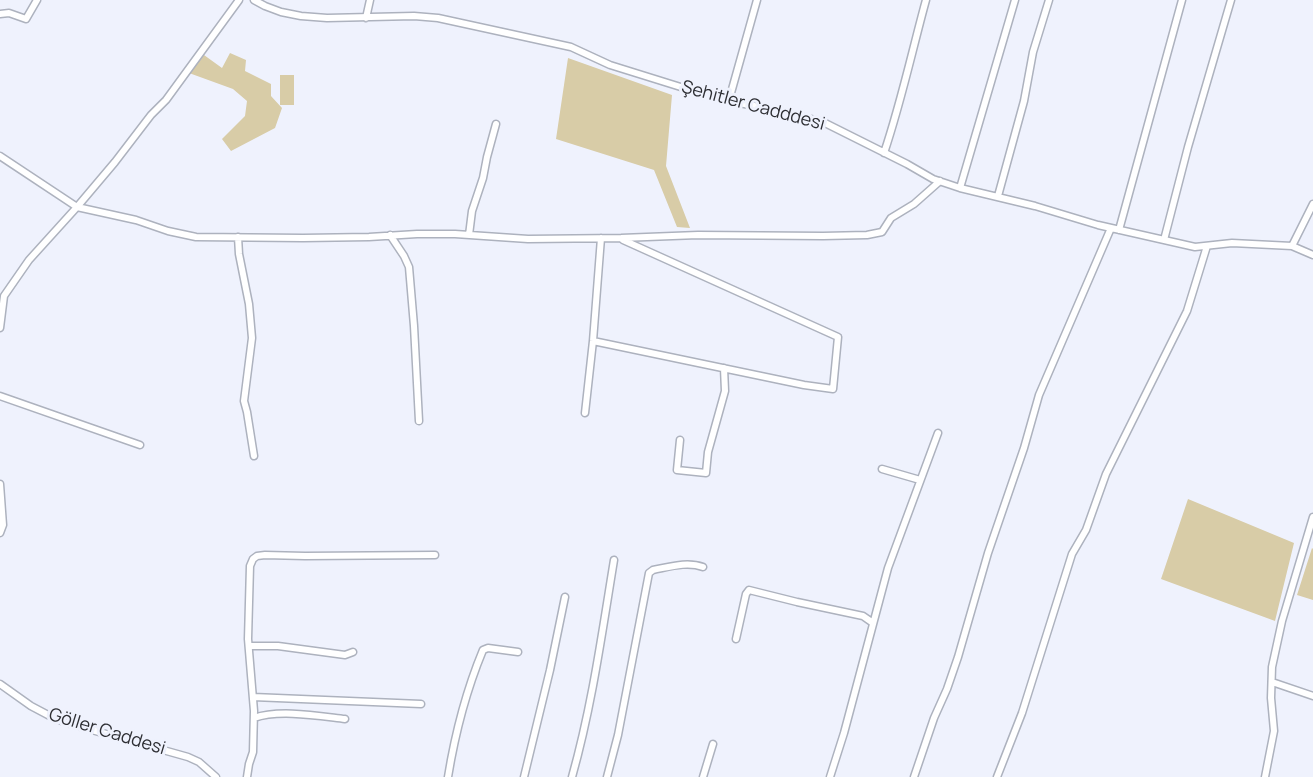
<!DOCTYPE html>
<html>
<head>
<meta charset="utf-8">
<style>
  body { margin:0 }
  canvas { display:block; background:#eff2fd }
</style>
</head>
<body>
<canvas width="1313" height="777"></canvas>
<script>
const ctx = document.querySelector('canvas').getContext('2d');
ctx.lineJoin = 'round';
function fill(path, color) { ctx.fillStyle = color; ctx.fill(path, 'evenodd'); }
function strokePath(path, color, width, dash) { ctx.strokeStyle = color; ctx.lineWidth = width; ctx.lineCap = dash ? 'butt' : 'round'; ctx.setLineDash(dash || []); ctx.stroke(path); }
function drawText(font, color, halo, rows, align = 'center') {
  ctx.font = font + ' Manrope,sans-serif'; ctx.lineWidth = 6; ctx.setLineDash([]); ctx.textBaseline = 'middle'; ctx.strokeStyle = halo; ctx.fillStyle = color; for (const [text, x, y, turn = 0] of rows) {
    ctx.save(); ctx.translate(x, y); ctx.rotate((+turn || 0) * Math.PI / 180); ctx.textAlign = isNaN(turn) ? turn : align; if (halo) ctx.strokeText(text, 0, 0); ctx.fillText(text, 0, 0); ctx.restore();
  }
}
fill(new Path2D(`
  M 230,53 L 246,60 L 245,71 L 271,84 L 271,96 L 282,108 L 275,128 L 231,151 L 222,139 L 245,116 L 247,101 L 233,89 L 189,73 L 204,55 L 222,68 Z
  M 568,58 L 672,95 L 666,166 L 690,228 L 677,227 L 654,170 L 556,139 Z
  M 280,75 L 294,75 L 294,105 L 280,105 Z
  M 1188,499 L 1294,543 L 1275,621 L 1161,579 Z
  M 1312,548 L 1313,549 L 1313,600 L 1297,595 Z`), '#d8cca7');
const street = new Path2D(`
  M 254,0 L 265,6 L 281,12 L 301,16 L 327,18 L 414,16 L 438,18 L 571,47 L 610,65 L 716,98 L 792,114 L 823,122 L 907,164 L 933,179 L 960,188 L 1035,206 L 1098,225 L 1195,247 L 1232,243 L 1292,246 L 1313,255
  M 0,14 L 9,13 L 26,19 L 37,0
  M 366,18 L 370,0
  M 729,100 L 757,0
  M 884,153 C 901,103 912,51 926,0
  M 0,156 L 77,207 L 136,220 L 168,231 L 196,237 L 303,238 L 369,237 L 417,234 L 455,234 L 528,239 L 621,238 L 698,235 L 823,236 L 867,235 L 882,232 L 891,218 L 914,204 L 940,181
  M 960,188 L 1015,0
  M 998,196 L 1024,101 L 1033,52 L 1049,0
  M 1119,230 L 1182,0
  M 390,235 L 404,256 L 409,267 L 414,326 L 419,421
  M 469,235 L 472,211 L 483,178 L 487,157 L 496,124
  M 238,237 L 239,254 L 249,304 L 252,338 L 244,401 L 247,412 L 254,456
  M 1164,240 L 1188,147 L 1231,0
  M 1292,246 L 1313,204
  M 0,328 L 4,296 L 29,260 L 77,207 L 115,162 L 151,115 L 166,100 L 239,0
  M 593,341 L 804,385 L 833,389 L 838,337 L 623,240
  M 0,396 L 140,445
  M 585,413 L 593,341 L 601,238
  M 680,440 L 677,470 L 706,473 L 708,452 L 725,391 L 724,368
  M 882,469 L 920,480
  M 0,484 L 3,525 L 0,533
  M 736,639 L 746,594 L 749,590 L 797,602 L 863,616 L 873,623
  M 249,646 L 278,646 L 345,655 L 353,652
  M 1272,682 L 1313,696
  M 0,684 L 31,706 L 48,715 L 67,723 L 188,757 L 199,762 L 216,777
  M 253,697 L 421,704
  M 254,718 C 279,709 319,716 345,719
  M 247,777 L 249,764 L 253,752 L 254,711 L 248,639 L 250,566 L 253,559 L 257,556 L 265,555 L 305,556 L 435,555
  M 448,777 C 455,734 466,691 483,650 L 488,648 L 518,652
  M 524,777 L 550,670 L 565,597
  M 572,777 C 592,706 602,633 614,560
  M 607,777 L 618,735 L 649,573 L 653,570 C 669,567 687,561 703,567
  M 703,777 L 713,744
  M 830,777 L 844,733 L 888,568 L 938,433
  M 914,777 L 934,718 L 947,689 L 958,657 L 988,553 L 1024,448 L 1039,395 L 1111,228
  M 997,777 L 1022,713 L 1072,554 L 1086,530 L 1106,474 L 1187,311 L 1207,246
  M 1265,777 L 1274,731 L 1271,698 L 1272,667 L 1282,621 L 1313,517`);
strokePath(street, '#adb2be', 9);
strokePath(street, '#fff', 6);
drawText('18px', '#2e2f34', '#eff2fd', [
  ["Şehitler Cadddesi",753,106,15],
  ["Göller Caddesi",107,732,17]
]);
</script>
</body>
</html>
